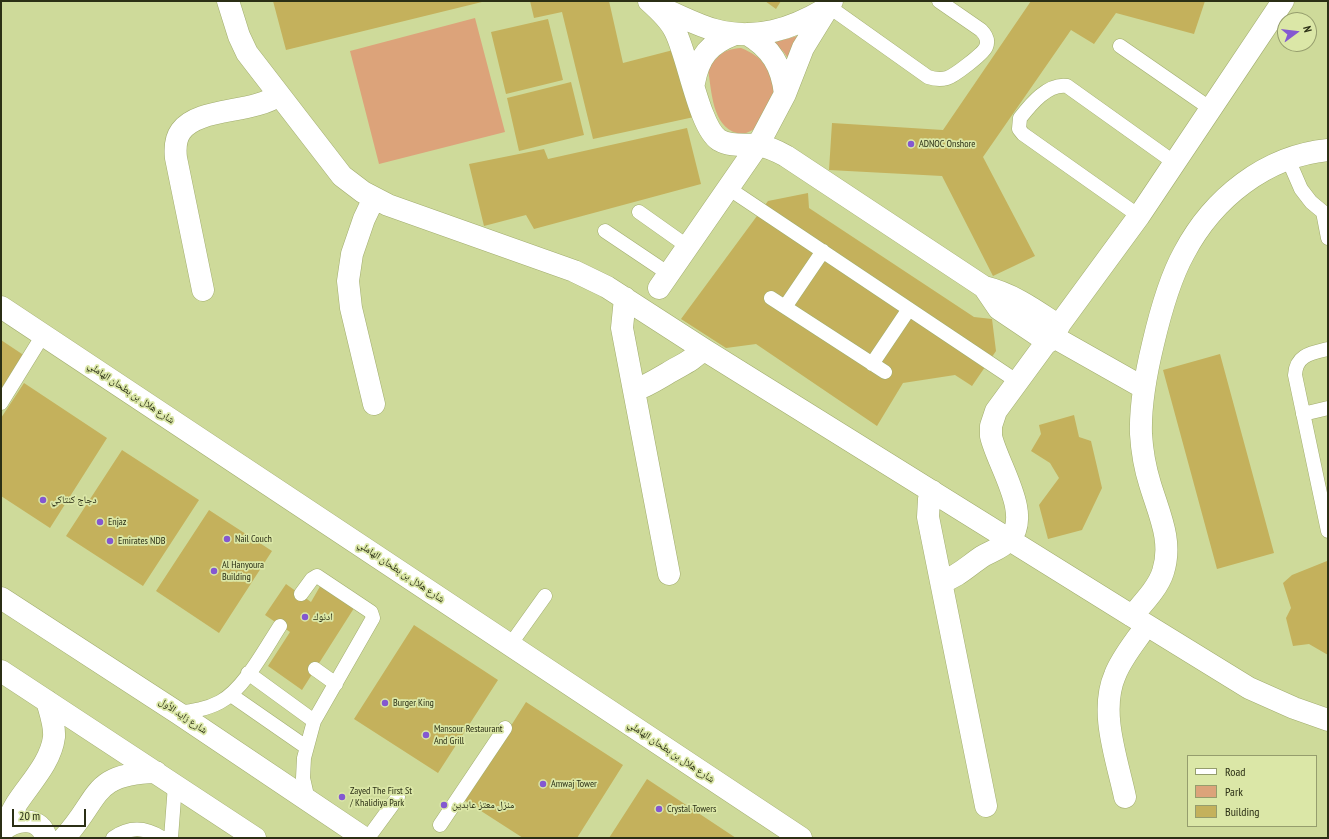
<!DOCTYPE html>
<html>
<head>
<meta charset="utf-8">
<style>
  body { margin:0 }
  #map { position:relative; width:1329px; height:839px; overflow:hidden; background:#ceda9a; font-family:"PT Sans Narrow",sans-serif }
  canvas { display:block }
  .frame { position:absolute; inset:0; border:2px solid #2b2f15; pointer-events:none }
  .legend { position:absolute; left:1187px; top:755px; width:130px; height:72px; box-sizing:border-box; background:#dbe7a7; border:1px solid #959d6d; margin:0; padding:5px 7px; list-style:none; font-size:12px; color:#2b2f15 }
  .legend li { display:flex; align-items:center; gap:8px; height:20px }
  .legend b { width:20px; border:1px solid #959d6d }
  .north { position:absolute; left:1277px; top:12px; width:40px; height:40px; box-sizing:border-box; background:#dbe7a7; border:1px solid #959d6d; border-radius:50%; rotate:75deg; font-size:11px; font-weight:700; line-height:16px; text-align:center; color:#2b2f15 }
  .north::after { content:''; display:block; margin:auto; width:14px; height:18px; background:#8458d1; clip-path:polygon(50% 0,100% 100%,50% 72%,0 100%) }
  .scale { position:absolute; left:12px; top:809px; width:74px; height:18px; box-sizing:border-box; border:2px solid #2b2f15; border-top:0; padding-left:5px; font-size:12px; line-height:14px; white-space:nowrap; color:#2b2f15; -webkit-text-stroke:3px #dbe7a7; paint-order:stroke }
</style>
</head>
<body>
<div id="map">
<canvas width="1329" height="839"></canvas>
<div class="frame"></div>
<ul class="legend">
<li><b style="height:5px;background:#fff"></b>Road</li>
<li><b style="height:11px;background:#dca37a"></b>Park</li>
<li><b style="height:11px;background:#c4b15c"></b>Building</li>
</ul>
<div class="north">N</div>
<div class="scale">20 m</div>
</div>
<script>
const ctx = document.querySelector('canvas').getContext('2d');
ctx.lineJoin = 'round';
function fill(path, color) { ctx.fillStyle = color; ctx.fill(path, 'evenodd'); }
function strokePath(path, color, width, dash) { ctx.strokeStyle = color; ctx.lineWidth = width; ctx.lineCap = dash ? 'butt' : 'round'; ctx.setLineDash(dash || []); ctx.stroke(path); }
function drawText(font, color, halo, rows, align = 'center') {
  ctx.font = font + ' "PT Sans Narrow","Noto Naskh Arabic",sans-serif'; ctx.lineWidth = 3.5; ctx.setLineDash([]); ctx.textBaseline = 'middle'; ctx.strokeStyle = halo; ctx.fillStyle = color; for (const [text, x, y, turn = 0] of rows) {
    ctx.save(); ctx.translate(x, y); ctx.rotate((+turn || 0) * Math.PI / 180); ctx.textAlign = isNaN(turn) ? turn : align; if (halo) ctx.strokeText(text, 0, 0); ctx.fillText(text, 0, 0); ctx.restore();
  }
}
fill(new Path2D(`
  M 475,18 L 505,132 L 379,164 L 350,51 Z
  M 801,35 L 790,61 L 783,51 L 772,43 Z
  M 741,48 C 765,58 766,66 776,89 C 771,100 766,116 759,125 C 753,131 745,135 737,133 C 712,126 712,92 708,70 C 717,56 723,49 741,48 Z`), '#dca37a');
fill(new Path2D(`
  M 273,1 L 482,1 L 482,2 L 286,50 Z
  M 530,1 L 609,1 L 623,63 L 677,49 L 694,117 L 593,139 L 562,12 L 534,18 Z
  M 765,1 L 781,1 L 776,9 Z
  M 1031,1 L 1205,1 L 1194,34 L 1116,13 L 1094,44 L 1071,30 L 983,157 L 1035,256 L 993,276 L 942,176 L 829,170 L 832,123 L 943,130 Z
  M 548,19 L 563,80 L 506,94 L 491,32 Z
  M 571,82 L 584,135 L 519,151 L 507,98 Z
  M 687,128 L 701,184 L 534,229 L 526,215 L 484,226 L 469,164 L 544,149 L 548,159 Z
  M 808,193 L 809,208 L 974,317 L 992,319 L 996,351 L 972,386 L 955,375 L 903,383 L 877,426 L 756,344 L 726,348 L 681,319 L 768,201 Z
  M 1,340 L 25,356 L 1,393 Z
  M 1220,354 L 1274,553 L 1217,569 L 1163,370 Z
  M 24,383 L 107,438 L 50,528 L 1,496 L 1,418 Z
  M 1074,415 L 1079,437 L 1091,441 L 1102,488 L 1082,530 L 1048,539 L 1039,505 L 1059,478 L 1050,463 L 1031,451 L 1041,434 L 1039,425 Z
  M 122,450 L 199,500 L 143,586 L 66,536 Z
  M 209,510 L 272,551 L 219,633 L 156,591 Z
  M 1327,561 L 1328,562 L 1328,655 L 1309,644 L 1293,646 L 1286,618 L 1291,608 L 1283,583 L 1292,575 Z
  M 322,583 L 356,605 L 302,690 L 268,666 L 290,632 L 265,615 L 286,584 L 311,602 Z
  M 414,625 L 498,680 L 438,773 L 354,719 Z
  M 526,702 L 623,765 L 577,838 L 523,838 L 464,800 Z
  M 647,779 L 736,838 L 609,838 Z`), '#c4b15c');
const lane = new Path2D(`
  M 828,6 L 928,77 C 934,79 940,80 947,78 C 954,76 983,54 986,47 C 989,40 985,34 981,30 L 939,1
  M 1120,46 L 1211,109
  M 1288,159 L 1301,189 L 1311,202 L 1323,212 L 1328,238
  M 728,188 L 1018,382
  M 639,212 L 687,246
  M 1139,216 L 1023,134 L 1019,129 L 1020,118 C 1031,104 1048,83 1067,86 L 1175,163
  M 605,231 L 669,274
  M 771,298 L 885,372
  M 785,307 L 823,251
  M 1328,349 C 1311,353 1296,355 1295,375 L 1328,531
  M 872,364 L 909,309
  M 1,403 L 43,335
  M 1303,414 L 1328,408
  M 301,594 L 312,579 L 317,576 L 371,612 L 373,618 L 314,721 L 304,758 L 303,778 L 308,800
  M 510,645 L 545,596
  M 315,669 L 336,684
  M 248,673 L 314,721
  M 231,695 L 306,747
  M 178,713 C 193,711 207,709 220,702 C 244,689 265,649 280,626
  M 440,825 L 505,728
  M 113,838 C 130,826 145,827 162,838
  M 171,838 L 175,785
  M 368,838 L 398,797`);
const street = new Path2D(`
  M 228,1 L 239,36 L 247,53 L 342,176 L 363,192 L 388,205 L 574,271 L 607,287 L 703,349 L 1132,616
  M 649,1 C 658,9 670,20 675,31 C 688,56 699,127 719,140 C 731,147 745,144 758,145 C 768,147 777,151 786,156 L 984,287 C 1013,294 1035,310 1059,326
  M 658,7 C 677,14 696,25 715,30 C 756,41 792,29 827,8
  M 747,34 C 771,48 782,66 785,94
  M 694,83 C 699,56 709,44 735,34
  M 1328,150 C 1266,156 1213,198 1184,253 C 1169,280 1160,314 1153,344 C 1146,373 1140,403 1141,434 C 1142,451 1145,468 1150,484 C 1159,514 1173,541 1163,572 C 1158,588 1143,603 1132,616 L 1249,688 L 1294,708 L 1328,720
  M 374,198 L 364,219 L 352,254 L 348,281 L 351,308 L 374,404
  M 984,287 L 999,309 L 1048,342
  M 659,288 L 758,145 L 785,94 L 803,48 L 832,1
  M 203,290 L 176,158 C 175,149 175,139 181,131 C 198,107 252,114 279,95
  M 625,298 L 622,328 L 669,574
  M 1,307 L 801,838
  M 1052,336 L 1144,388
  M 635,390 C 647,386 656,380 668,373 C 681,365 693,361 703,349
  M 932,491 L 929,499 L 928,517 L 986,806
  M 941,582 C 958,577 969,565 983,556 C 992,551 1002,548 1009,540 C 1033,515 997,464 991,436 L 991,426 L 996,411 L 1139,216 L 1283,1
  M 1125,797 C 1117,759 1099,712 1115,675 C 1122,657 1136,641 1146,626`);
const secondary = new Path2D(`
  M 1,598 L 178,713 L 364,838
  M 1,671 L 255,838
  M 2,831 C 16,818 41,816 46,838
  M 1,833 C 6,823 11,813 17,803 C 30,783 51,762 54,737 C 55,725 50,712 47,701
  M 64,838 C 101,798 90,774 156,772`);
strokePath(lane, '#a1ac6e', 15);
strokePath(street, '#a1ac6e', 23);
strokePath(secondary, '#a1ac6e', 23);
strokePath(lane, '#fff', 14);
strokePath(street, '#fff', 22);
strokePath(secondary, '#fff', 22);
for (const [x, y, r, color] of [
  [911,144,4,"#8458d1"],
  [43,500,4,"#8458d1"],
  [100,522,4,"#8458d1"],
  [227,539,4,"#8458d1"],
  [110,541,4,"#8458d1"],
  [214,571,4,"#8458d1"],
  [305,617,4,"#8458d1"],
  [385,703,4,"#8458d1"],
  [426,735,4,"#8458d1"],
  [543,784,4,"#8458d1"],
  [342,797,4,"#8458d1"],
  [444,805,4,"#8458d1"],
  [659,809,4,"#8458d1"]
]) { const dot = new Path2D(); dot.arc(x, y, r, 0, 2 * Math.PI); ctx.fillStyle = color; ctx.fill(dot); strokePath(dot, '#dbe7a7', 1.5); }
drawText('10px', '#2b2f15', '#dbe7a7', [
  ["ADNOC Onshore",919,144],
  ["دجاج كنتاكي",51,500],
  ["Enjaz",108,522],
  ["Nail Couch",235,539],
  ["Emirates NDB",118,541],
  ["Al Hanyoura",222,565],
  ["Building",222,577],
  ["ادنوك",313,617],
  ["Burger King",393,703],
  ["Mansour Restaurant",434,729],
  ["And Grill",434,741],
  ["Amwaj Tower",551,784],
  ["Zayed The First St",350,791],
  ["/ Khalidiya Park",350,803],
  ["منزل معتز عابدين",452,805],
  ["Crystal Towers",667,809]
], 'left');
drawText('10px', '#2b2f15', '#dbe7a7', [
  ["شارع هلال بن بطحان الهاملي",131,393,34],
  ["شارع هلال بن بطحان الهاملي",401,572,34],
  ["شارع زايد الأول",183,716,34],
  ["شارع هلال بن بطحان الهاملي",671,752,34]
]);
</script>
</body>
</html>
